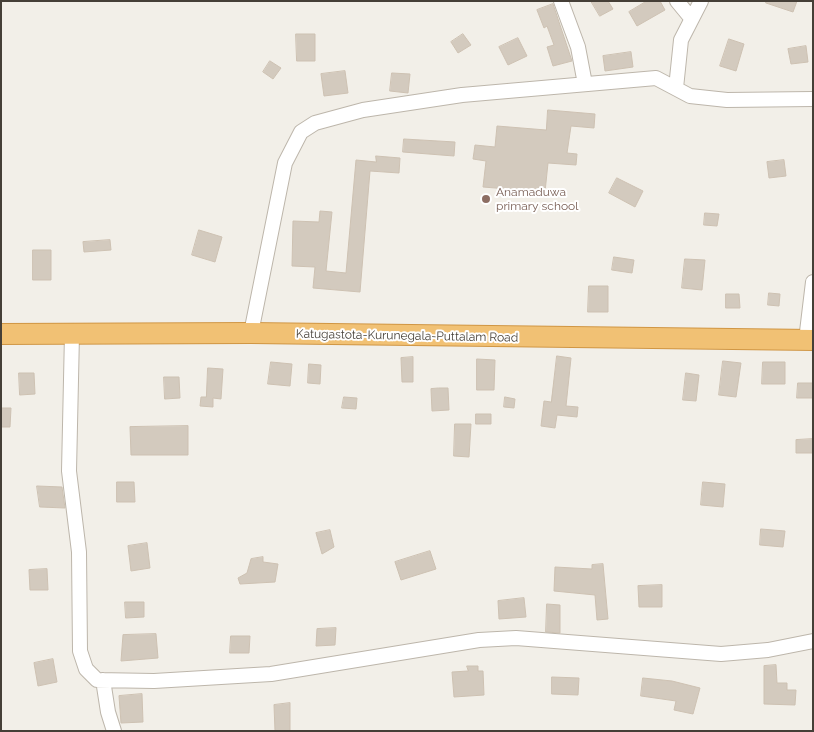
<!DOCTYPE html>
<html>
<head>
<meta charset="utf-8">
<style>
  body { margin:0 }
  #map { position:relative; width:814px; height:732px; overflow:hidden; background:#f2efe8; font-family:Raleway,sans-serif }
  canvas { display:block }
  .frame { position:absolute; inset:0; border:2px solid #453f37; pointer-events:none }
</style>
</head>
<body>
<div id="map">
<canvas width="814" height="732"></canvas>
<div class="frame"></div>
</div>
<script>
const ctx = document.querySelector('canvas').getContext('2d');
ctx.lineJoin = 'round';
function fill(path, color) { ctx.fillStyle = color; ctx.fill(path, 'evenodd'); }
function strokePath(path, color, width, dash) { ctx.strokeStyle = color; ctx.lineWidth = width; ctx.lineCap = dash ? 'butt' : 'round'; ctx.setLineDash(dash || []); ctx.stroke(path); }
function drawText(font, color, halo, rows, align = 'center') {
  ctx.font = font + ' Raleway,sans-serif'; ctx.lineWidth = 4; ctx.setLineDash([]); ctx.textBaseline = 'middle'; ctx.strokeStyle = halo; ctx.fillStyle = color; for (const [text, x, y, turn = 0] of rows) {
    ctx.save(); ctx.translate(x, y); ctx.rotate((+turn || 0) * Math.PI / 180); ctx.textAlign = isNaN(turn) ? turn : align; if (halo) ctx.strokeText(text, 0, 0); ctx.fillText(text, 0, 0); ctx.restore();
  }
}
const building = new Path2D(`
  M 591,1 L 608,1 L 613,9 L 600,16 Z
  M 647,1 L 660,1 L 665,10 L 637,26 L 629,12 Z
  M 766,1 L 797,1 L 793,12 L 766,3 Z
  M 553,4 L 572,61 L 553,66 L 547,47 L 554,45 L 547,26 L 544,28 L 537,10 Z
  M 296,34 L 315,34 L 315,61 L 297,61 Z
  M 463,34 L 471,45 L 458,53 L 451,42 Z
  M 518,38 L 527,56 L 508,65 L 499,47 Z
  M 729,39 L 744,44 L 736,71 L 720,66 Z
  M 806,46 L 808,62 L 791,64 L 788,49 Z
  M 631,52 L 633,67 L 605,71 L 603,56 Z
  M 270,61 L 281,68 L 273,79 L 263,72 Z
  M 345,71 L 348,93 L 324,96 L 321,74 Z
  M 392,73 L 410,74 L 408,93 L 390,91 Z
  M 548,110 L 595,114 L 594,128 L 571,126 L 567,153 L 577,154 L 576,165 L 548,163 L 545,192 L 483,187 L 486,161 L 473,159 L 475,145 L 495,147 L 497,126 L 546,130 Z
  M 404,139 L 455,142 L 454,156 L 403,152 Z
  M 376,156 L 400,158 L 399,173 L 370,171 L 360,292 L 313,288 L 315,267 L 292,266 L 293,221 L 319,222 L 320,211 L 332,212 L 326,271 L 346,273 L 356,160 L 376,162 Z
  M 784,160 L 786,176 L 769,178 L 767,162 Z
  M 617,178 L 643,191 L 635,207 L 609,193 Z
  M 705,213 L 719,214 L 717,226 L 704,225 Z
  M 199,230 L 222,237 L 215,262 L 192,255 Z
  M 110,240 L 111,250 L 84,252 L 83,242 Z
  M 33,250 L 51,250 L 51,280 L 33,280 Z
  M 614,257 L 634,260 L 632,273 L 612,270 Z
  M 685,259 L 705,260 L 702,290 L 682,288 Z
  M 589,286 L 608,286 L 608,312 L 588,312 Z
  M 769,293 L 780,294 L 779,306 L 768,305 Z
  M 726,294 L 739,294 L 740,308 L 726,308 Z
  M 557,356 L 571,358 L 566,406 L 578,407 L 577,417 L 557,415 L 555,428 L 541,426 L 544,401 L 551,402 Z
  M 413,357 L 413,382 L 402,382 L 401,358 Z
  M 477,359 L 495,360 L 494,390 L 477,390 Z
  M 723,361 L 741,363 L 736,397 L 719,395 Z
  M 271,362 L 292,364 L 290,386 L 268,384 Z
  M 763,362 L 785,362 L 785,384 L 762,384 Z
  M 309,364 L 321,365 L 320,384 L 308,383 Z
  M 208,368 L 223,369 L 221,399 L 213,398 L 213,407 L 200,406 L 201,397 L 206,397 Z
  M 19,373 L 34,373 L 35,394 L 20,395 Z
  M 686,373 L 699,375 L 696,401 L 683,400 Z
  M 164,377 L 179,377 L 180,398 L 165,399 Z
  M 798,383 L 813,383 L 813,398 L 797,398 Z
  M 439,388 L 448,388 L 449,410 L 432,411 L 431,389 Z
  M 344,397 L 357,398 L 356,409 L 342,408 Z
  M 505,397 L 515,399 L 514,408 L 504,407 Z
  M 1,408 L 11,408 L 10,427 L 1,427 Z
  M 476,414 L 491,414 L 491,424 L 476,424 Z
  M 455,424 L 471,424 L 469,457 L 454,456 Z
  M 188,426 L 188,455 L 131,455 L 130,427 Z
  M 813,439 L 813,453 L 796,453 L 796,440 Z
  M 117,482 L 134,482 L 135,502 L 117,502 Z
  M 703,482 L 725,484 L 723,507 L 701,505 Z
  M 37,486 L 62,487 L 65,508 L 40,507 Z
  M 761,529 L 785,531 L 783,547 L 760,545 Z
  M 330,530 L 334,547 L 322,554 L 316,533 Z
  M 147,543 L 150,568 L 131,571 L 128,546 Z
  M 430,551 L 436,569 L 401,580 L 395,562 Z
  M 263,557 L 263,562 L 278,564 L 275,582 L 240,584 L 238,578 L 247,573 L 251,559 Z
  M 603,564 L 608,619 L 597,620 L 595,595 L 554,591 L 555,567 L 592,569 L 592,565 Z
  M 47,569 L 48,590 L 30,590 L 29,570 Z
  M 662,585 L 662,607 L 639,607 L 638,586 Z
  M 524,598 L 526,617 L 499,619 L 498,601 Z
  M 125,602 L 144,602 L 144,617 L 126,618 Z
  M 547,604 L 560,605 L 560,633 L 546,632 Z
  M 336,628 L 335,645 L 316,646 L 317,629 Z
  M 156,634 L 158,658 L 121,661 L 123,635 Z
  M 231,636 L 250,636 L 249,653 L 230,653 Z
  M 53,659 L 57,682 L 38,686 L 34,663 Z
  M 776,665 L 777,683 L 787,683 L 787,690 L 796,690 L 795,705 L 764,704 L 764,666 Z
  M 467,666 L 478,666 L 478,671 L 483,671 L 484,695 L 454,697 L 452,672 L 468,671 Z
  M 552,677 L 579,678 L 578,695 L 552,694 Z
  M 643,678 L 672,681 L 700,688 L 693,714 L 674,710 L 676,701 L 641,696 Z
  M 142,694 L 143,722 L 121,723 L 119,696 Z
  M 290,703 L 290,731 L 275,731 L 274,705 Z`);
fill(building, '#d3cabe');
strokePath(building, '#cdc1b2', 1);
const minor = new Path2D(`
  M 561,1 L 578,47 L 585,84
  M 677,1 L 691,18
  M 676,88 L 681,40 L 701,1
  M 251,333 L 285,163 L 301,132 L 315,123 L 363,110 L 462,95 L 656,78 L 690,96 L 727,100 L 813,99
  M 72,334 L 69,471 L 79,552 L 80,651 L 86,669 L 97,680 L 154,681 L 271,674 L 479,640 L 516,638 L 721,654 L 768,650 L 813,641
  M 806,340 L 813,282
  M 103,680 L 108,712 L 114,731`);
const highway = new Path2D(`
  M 1,334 L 251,333 L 813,340`);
strokePath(minor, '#bdb6ab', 16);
strokePath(highway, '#d09644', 22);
strokePath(minor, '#fff', 14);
strokePath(highway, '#f1c174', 20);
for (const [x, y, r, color] of [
  [486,199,5,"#8d6e63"]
]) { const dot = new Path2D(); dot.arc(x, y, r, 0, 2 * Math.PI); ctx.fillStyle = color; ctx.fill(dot); strokePath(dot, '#fff', 2); }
drawText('12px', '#785e54', '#fff', [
  ["Anamaduwa",496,192],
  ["primary school",496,206]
], 'left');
drawText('12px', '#453f37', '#fff', [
  ["Katugastota-Kurunegala-Puttalam Road",407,336,1]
]);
</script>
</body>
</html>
